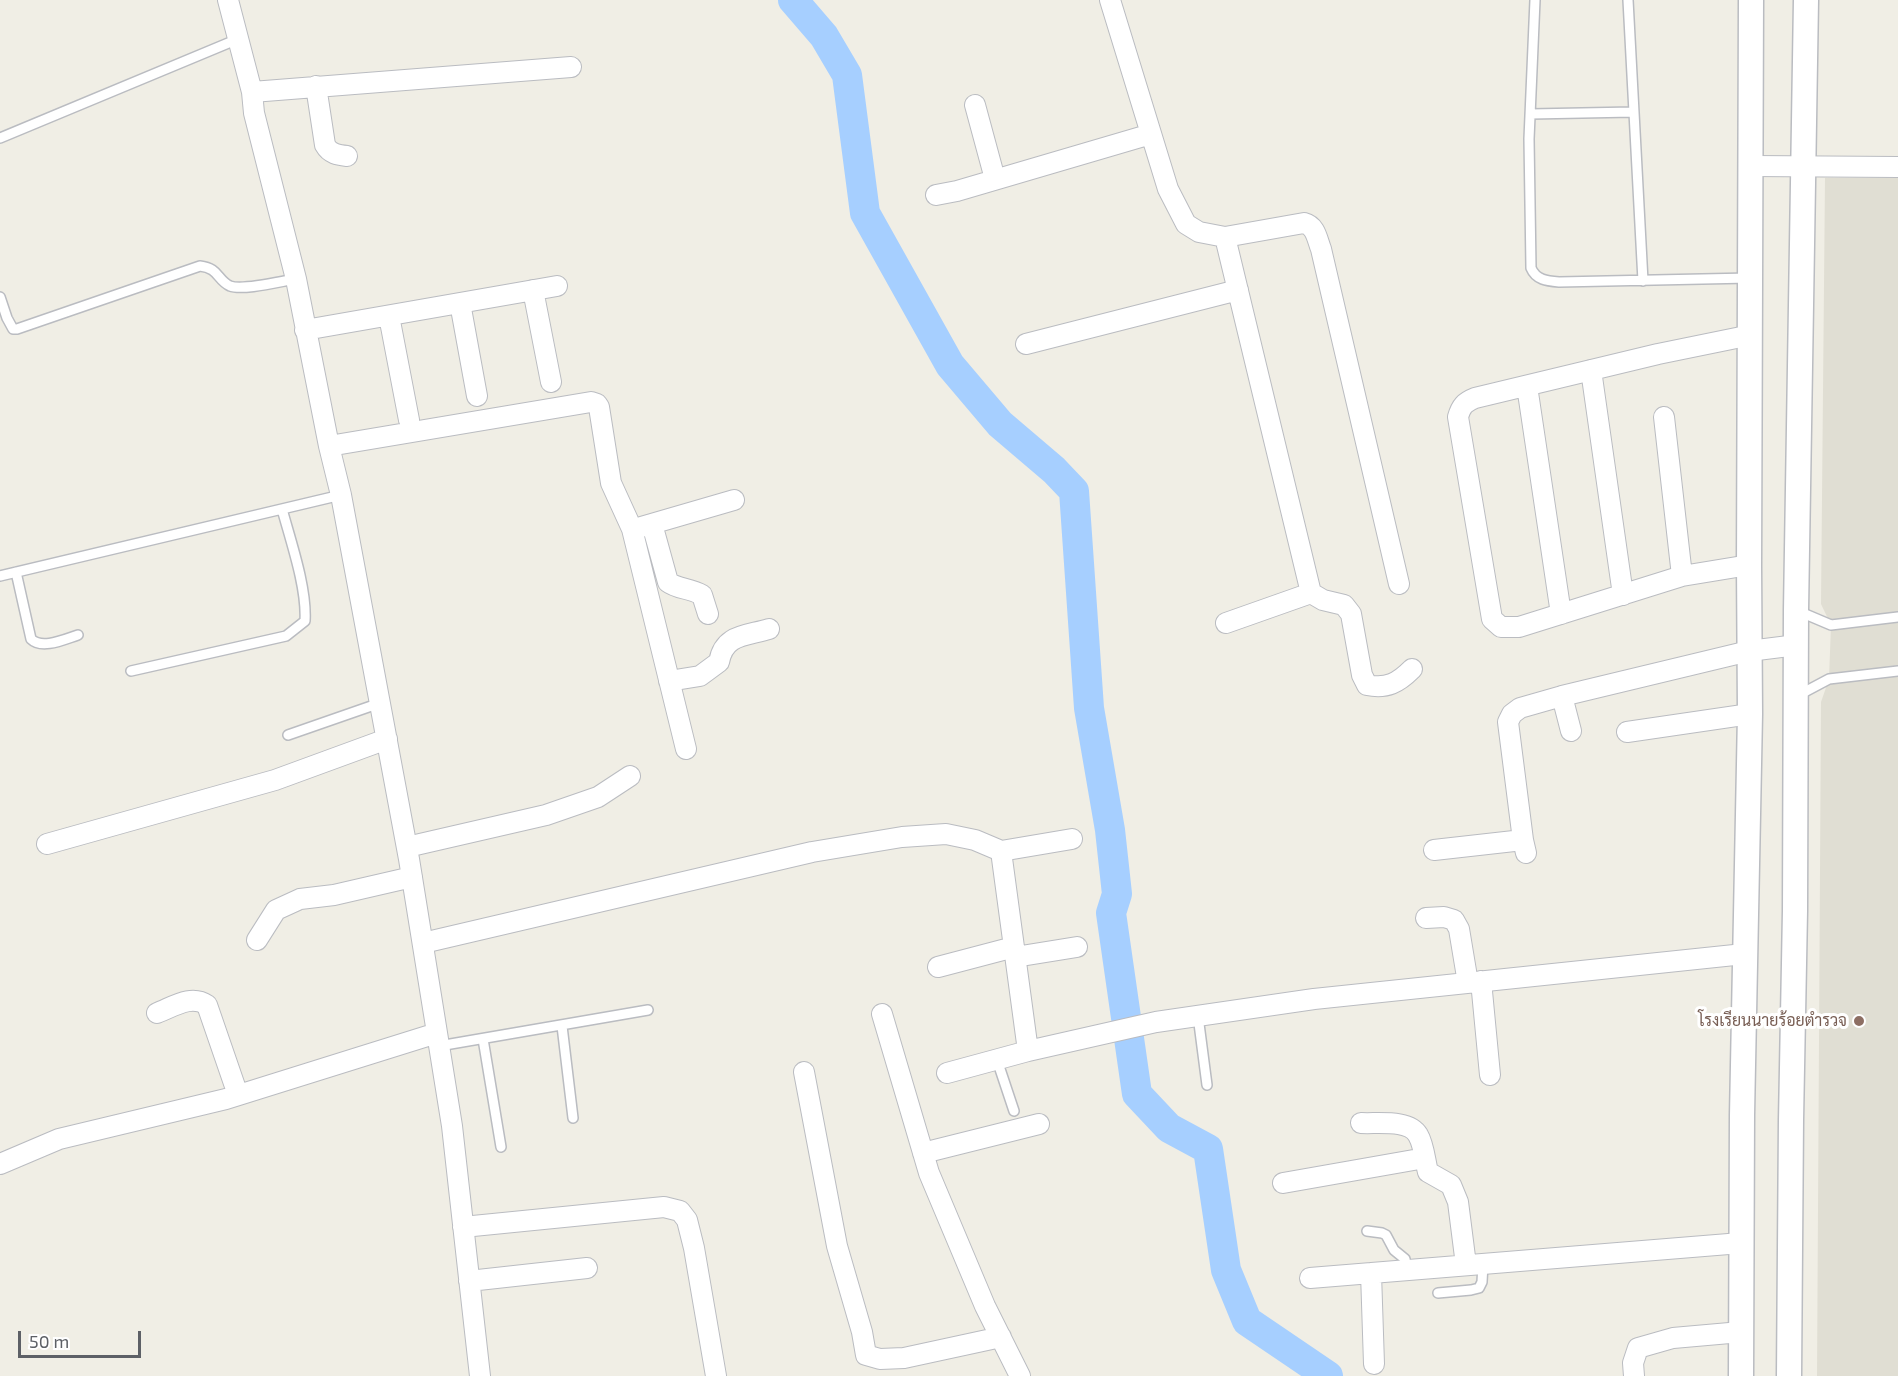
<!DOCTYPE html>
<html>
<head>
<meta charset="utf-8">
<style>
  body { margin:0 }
  #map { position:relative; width:1898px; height:1376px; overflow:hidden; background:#f0eee5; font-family:"Exo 2",sans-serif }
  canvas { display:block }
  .scale { position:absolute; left:18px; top:1331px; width:123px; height:27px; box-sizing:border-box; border:3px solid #5d6066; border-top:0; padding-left:8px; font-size:18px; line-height:21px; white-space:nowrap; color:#5d6066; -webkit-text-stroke:4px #fff; paint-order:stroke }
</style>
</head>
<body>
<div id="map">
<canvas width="1898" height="1376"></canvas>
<div class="scale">50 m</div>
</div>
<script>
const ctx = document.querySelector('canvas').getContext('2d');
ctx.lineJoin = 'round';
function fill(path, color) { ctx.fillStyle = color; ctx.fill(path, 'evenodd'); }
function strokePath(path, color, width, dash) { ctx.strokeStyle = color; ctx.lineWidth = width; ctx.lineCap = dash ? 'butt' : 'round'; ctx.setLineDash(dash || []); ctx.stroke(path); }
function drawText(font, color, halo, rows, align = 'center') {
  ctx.font = font + ' "Exo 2",Sarabun,sans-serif'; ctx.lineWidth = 6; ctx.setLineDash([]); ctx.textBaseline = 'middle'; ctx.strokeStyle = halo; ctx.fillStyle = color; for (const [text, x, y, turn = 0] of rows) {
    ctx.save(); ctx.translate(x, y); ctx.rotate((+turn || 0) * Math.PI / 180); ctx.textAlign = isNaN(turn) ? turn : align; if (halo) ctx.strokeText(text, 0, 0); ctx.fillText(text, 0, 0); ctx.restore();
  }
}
fill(new Path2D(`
  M 1825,178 L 1898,178 L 1898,1376 L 1817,1376 L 1821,702 L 1829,679 L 1831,625 L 1821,604 Z`), '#e0ded3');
strokePath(new Path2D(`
  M 793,0 L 824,36 L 847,75 L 865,213 L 950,365 L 1000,424 L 1054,470 L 1074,491 L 1089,708 L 1110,830 L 1117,894 L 1111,913 L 1137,1094 L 1169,1128 L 1208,1149 L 1226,1270 L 1247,1321 L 1328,1376`), '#a6cfff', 30);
const service = new Path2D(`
  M 1535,0 L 1529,139 L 1531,268 C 1536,280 1547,281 1559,282 L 1750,278
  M 1628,0 L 1643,281
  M 1531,114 L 1633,112
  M 0,138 L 238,39
  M 0,297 L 7,318 L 13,329 L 17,329 L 200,266 C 219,268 217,280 230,286 C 243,291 282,281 296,279
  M 16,572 L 31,639 C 42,650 65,639 78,635
  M 0,576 L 341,495
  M 1798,611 L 1831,625 L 1898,617
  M 131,671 L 286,636 L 305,621 C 307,588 291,542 282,509
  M 1797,696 L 1829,679 L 1898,671
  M 288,735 L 380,703
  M 1198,1016 L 1207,1085
  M 562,1026 L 573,1118
  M 483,1039 L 501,1147
  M 439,1046 L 648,1010
  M 997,1060 L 1014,1111
  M 1367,1231 L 1382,1233 L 1386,1235 L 1394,1250 L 1405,1259 L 1407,1270
  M 1438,1293 L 1471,1290 L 1479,1288 L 1482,1282 L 1483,1264`);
const minor = new Path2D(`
  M 228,0 L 252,92 L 254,113 L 296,279 L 329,446 L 341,495 L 409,859 L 452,1126 L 480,1376
  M 1110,0 L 1168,189 L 1186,224 L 1199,232 L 1225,237 L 1304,223 C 1316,226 1317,239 1321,249 L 1399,584
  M 316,86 L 325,145 C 330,154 338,155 347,156
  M 252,92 L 571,67
  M 975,105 L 995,179
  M 1752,166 L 1898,167
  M 936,195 L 957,191 L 1151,134
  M 1225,237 L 1311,593 L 1323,600 L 1344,605 L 1351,614 L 1362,675 L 1367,685 C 1387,689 1398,683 1412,669
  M 533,290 L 551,382
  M 460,303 L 477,396
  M 389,316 L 409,420
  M 305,330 L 557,286
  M 1026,344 L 1238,290
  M 1591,370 L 1623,595
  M 1527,386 L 1561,614
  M 1664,417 L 1682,576
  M 329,446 L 591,402 L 597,404 L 599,407 L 611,483 L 632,529 L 686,749
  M 652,524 L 668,582 C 677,589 690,588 702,595 L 708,614
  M 641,527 L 734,500
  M 1749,565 L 1682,576 L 1519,627 L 1501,627 L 1492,619 L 1458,417 C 1461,406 1465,402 1475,398 L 1658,354 L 1751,335
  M 1226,623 L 1311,593
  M 669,681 L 700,676 L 719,662 C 724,634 746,636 769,629
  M 1562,696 L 1571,731
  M 1627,732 L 1750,714
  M 47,844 L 275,780 L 387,739
  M 407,847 L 546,815 L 598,797 L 630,776
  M 1434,850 L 1523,840
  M 1001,851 L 1028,1051 L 1156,1022 L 1314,999 L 1744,954
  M 1526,853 L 1523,840 L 1508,722 L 1512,714 L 1520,708 L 1562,696 L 1749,651 L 1797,645
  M 1426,918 L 1444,917 L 1454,920 L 1459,929 L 1468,983
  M 257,940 L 276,910 L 300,899 L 334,895 L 412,877
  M 423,943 L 812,852 L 902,837 L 946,834 L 975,840 L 1001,851 L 1072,839
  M 1015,957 L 1077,947
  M 938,967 L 1014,947
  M 1481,981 L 1490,1075
  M 157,1013 C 173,1007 191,994 207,1005 L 238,1095
  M 882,1014 L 929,1173 L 985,1306 L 1020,1376
  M 804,1072 L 837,1246 L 862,1332 L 866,1355 L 880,1359 L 904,1358 L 1001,1337
  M 947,1073 L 1028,1051
  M 1361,1123 C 1377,1124 1409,1119 1418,1135 C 1424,1145 1425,1161 1428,1172 L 1451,1185 L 1458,1202 L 1466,1265
  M 923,1153 L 1039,1124
  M 0,1164 L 59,1139 L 226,1099 L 437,1033
  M 1283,1183 L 1425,1158
  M 463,1227 L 664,1207 L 680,1211 L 687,1220 L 694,1248 L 716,1376
  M 1371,1273 L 1374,1364
  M 1310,1278 L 1741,1243
  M 469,1281 L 587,1268
  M 1634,1376 L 1633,1363 L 1638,1348 L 1673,1338 L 1741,1332`);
const tertiary = new Path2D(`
  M 1741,1376 L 1742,1115 L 1750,714 L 1749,565 L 1751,0
  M 1789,1376 L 1791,1120 L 1795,911 L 1796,610 L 1806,0`);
strokePath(service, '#babcc1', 12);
strokePath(minor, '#babcc1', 22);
strokePath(tertiary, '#babcc1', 27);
strokePath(service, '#fff', 9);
strokePath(minor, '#fff', 20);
strokePath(tertiary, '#fff', 24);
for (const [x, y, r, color] of [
  [1859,1021,6,"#8d6e63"]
]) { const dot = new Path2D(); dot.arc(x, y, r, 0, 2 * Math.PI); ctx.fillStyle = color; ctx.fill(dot); strokePath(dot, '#fff', 2); }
drawText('16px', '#785e54', '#fff', [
  ["โรงเรียนนายร้อยตำรวจ",1847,1021]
], 'right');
</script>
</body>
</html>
